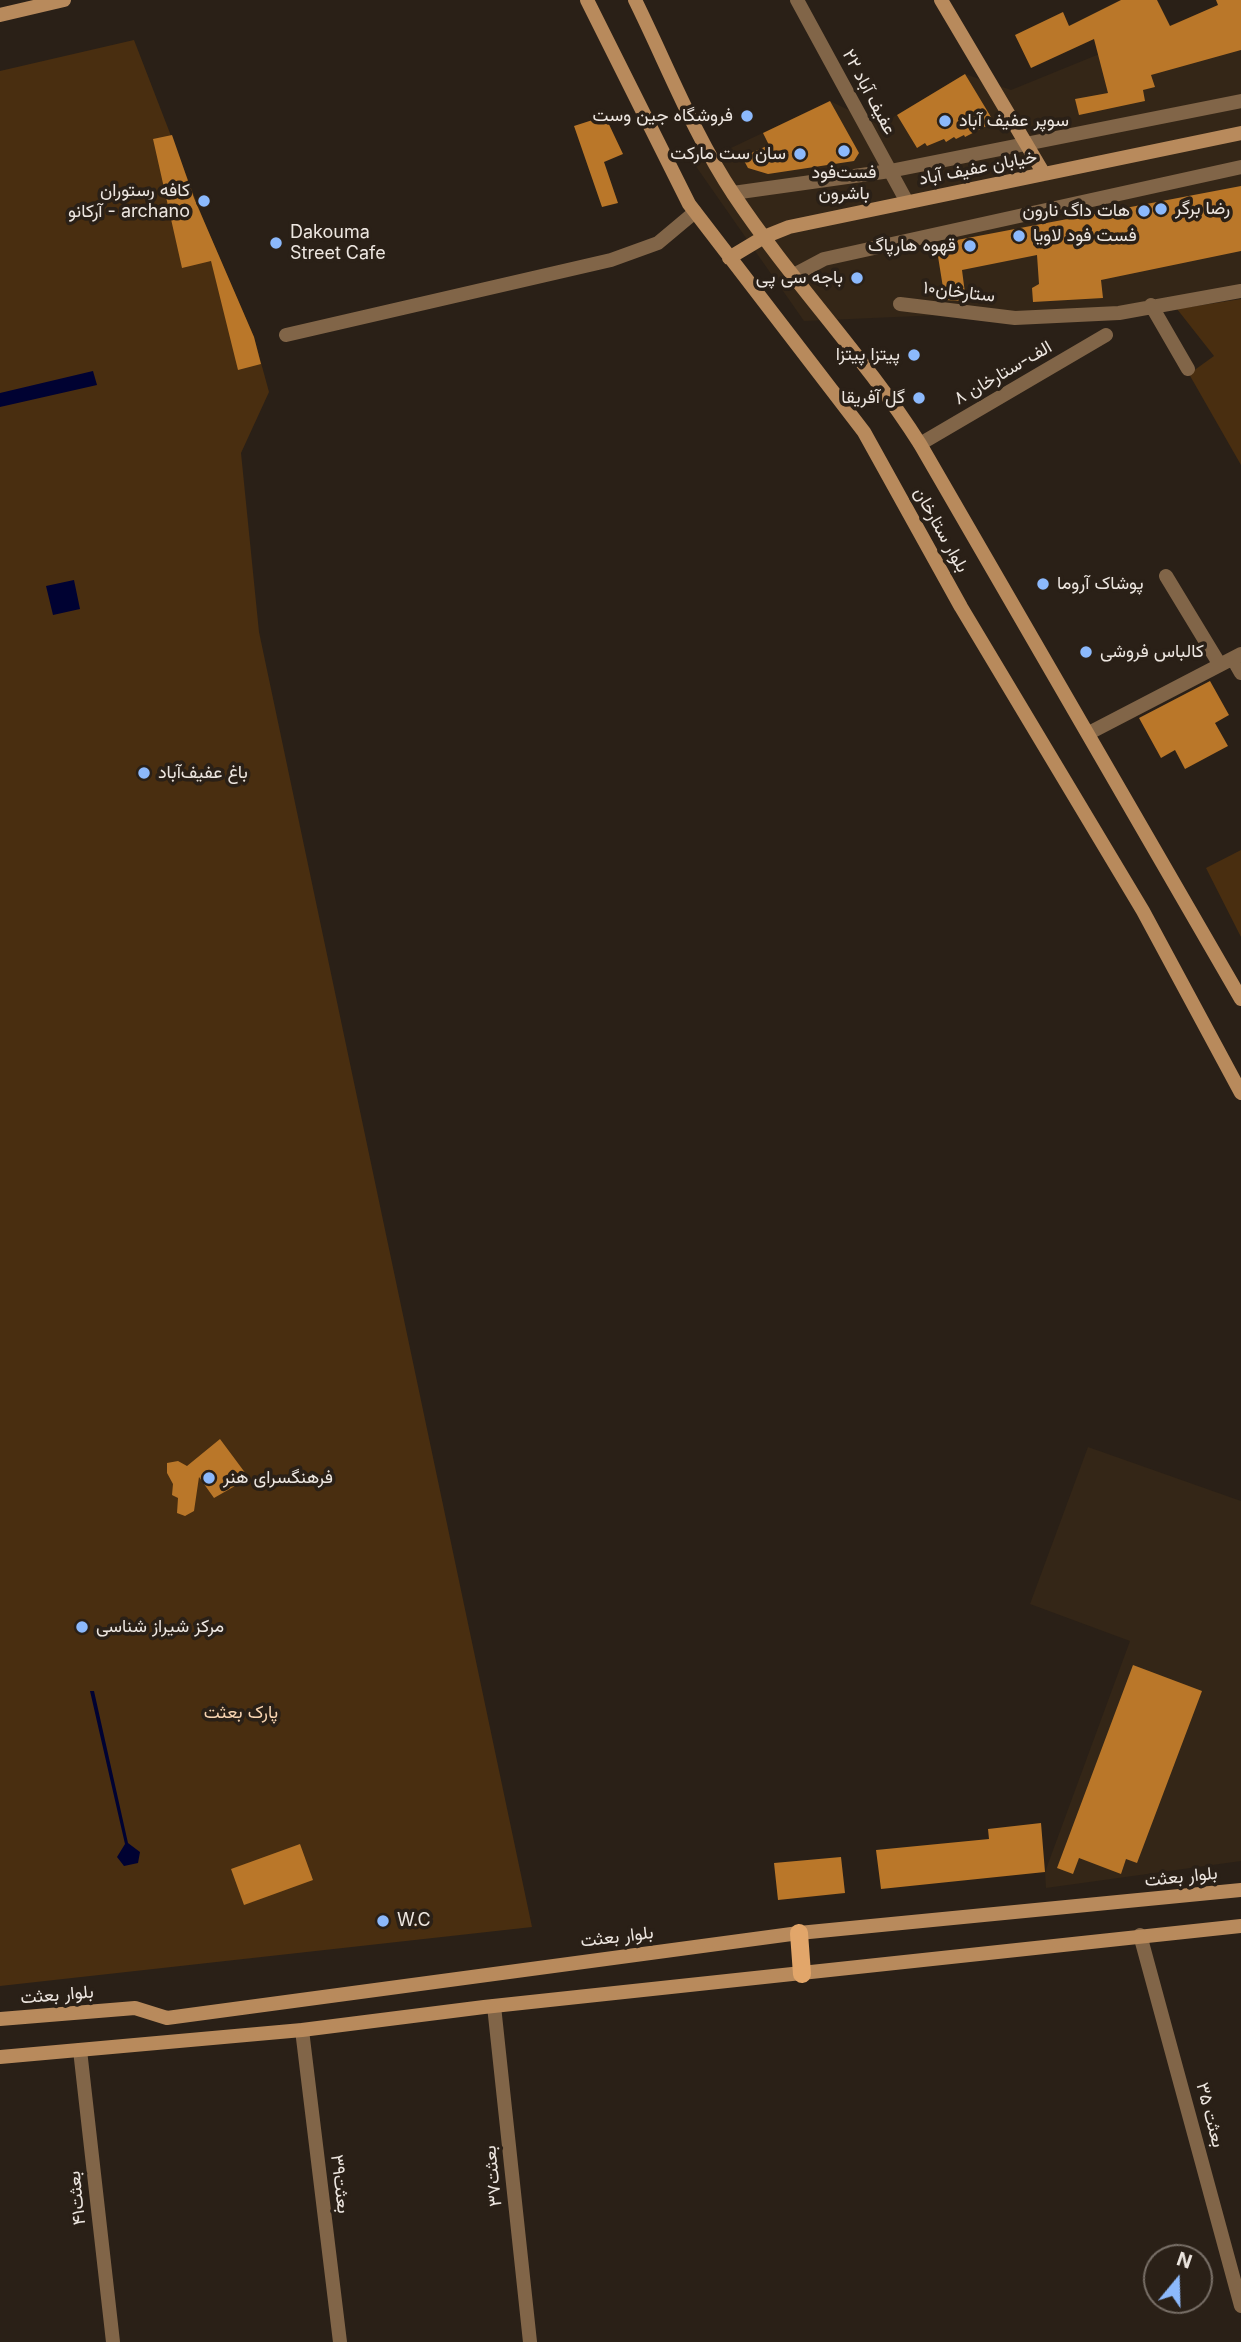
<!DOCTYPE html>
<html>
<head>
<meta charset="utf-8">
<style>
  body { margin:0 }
  #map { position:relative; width:1241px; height:2342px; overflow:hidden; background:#2a2017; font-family:Inter,sans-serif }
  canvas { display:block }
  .north { position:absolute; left:1143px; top:2244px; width:70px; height:70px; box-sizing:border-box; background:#2a2017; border:2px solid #786f67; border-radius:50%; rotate:19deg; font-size:19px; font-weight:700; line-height:28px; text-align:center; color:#ede6e0 }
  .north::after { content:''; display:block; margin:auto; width:24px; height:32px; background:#8cb9fc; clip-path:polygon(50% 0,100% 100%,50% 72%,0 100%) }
</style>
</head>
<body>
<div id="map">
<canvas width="1241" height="2342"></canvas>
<div class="north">N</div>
</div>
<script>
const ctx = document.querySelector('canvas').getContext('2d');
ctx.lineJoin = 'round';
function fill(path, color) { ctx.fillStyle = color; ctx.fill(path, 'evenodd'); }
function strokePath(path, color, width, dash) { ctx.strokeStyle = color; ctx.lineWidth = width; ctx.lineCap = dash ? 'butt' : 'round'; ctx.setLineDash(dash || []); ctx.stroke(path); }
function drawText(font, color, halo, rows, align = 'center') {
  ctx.font = font + ' Inter,Vazirmatn,sans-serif'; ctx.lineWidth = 7; ctx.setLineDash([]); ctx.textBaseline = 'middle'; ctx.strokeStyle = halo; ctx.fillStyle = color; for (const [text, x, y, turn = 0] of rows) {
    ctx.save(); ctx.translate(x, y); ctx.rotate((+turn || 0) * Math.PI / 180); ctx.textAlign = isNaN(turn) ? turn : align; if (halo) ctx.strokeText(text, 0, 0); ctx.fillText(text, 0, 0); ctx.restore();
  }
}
fill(new Path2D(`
  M 1232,0 L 1241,0 L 1241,290 L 1124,307 L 804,321 L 695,165 L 830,101 L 880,125 L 965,74 L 1011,90 Z
  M 1088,1447 L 1241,1501 L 1241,1861 L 1046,1888 L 1045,1872 L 1130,1641 L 1030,1604 Z`), '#342617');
fill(new Path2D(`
  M 134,40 L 205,224 L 254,337 L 269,392 L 241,453 L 259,632 L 532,1927 L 0,1986 L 0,71 Z
  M 1241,299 L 1241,465 L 1189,374 L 1214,356 L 1177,309 Z
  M 1241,850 L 1241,937 L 1206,868 Z`), '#492e10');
fill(new Path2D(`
  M 93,371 L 97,385 L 0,407 L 0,393 Z
  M 74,580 L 80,609 L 53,615 L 46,586 Z
  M 90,1691 L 94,1691 L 128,1843 L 140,1852 L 138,1863 L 124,1866 L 117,1857 L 125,1844 Z`), '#000232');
fill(new Path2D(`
  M 1121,0 L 1157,0 L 1170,26 L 1218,5 L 1216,0 L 1241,0 L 1241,50 L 1151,75 L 1155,87 L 1143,90 L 1145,101 L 1079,115 L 1075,99 L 1108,93 L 1094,39 L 1031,68 L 1015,35 L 1063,12 L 1069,26 Z
  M 965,74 L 994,122 L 965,137 L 964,135 L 956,139 L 954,137 L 946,142 L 944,139 L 927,146 L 925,143 L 917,148 L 897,115 Z
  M 830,101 L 859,153 L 854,161 L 768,174 L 748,168 L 742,157 L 769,145 L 763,133 Z
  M 605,116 L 623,154 L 604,162 L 618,203 L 602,207 L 574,126 Z
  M 172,135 L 194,198 L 254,337 L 261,364 L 238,370 L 211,261 L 182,268 L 153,139 Z
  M 1241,186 L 1241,251 L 1101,280 L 1103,298 L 1033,302 L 1032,288 L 1039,284 L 1037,255 L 962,270 L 966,301 L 945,300 L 936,244 Z
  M 1210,681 L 1229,715 L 1215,723 L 1228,746 L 1185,769 L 1175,750 L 1161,758 L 1139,718 Z
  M 220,1439 L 249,1478 L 214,1498 L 199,1477 L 194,1511 L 185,1516 L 177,1513 L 178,1498 L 172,1495 L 173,1484 L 167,1473 L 167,1463 L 178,1461 L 187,1466 Z
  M 1133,1665 L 1202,1691 L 1137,1863 L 1126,1859 L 1121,1874 L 1079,1858 L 1073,1874 L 1057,1868 Z
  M 1041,1823 L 1045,1872 L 881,1889 L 876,1850 L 989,1839 L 988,1829 Z
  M 300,1844 L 313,1880 L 244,1905 L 231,1869 Z
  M 841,1857 L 845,1893 L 778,1900 L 774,1863 Z`), '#ba7729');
strokePath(new Path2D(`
  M 797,0 L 907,202
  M 733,193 L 890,171 L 1241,101
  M 792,276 L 824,259 L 1241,167
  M 900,304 L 1015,318 L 1119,313 L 1241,291
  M 1151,305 L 1188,369
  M 286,335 L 611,260 L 658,243 L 695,212
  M 920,444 L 1106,335
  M 1166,576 L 1220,665
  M 1233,659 L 1241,673
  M 1089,733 L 1241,654
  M 1140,1935 L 1241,2306
  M 494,2006 L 530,2342
  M 302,2030 L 340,2342
  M 80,2050 L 113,2342`), '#816548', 14);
strokePath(new Path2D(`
  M 587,0 L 689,204 L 864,432 L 961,607 L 1143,911 L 1241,1093
  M 635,0 C 667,65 694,135 734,195 C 792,282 864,356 920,444 L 1241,999
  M 941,0 L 1044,174
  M 0,15 L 64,0
  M 729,258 L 764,237 L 789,227 L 1241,133
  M 0,2019 L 135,2008 L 167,2018 L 799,1933 L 1241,1890
  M 0,2057 L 302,2030 L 484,2007 L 1241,1926`), '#b88a5c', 14);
strokePath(new Path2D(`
  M 799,1933 L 802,1974`), '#e2a66a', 18);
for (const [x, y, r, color] of [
  [747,116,7,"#8cb9fc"],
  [945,121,7,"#8cb9fc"],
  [844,151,7,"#8cb9fc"],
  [800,154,7,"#8cb9fc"],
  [204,201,7,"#8cb9fc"],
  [1161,209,7,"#8cb9fc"],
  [1144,211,7,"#8cb9fc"],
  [1019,236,7,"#8cb9fc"],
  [276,243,7,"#8cb9fc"],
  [970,246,7,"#8cb9fc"],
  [857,278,7,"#8cb9fc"],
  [914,355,7,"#8cb9fc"],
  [919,398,7,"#8cb9fc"],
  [1043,584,7,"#8cb9fc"],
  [1086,652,7,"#8cb9fc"],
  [144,773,7,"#8cb9fc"],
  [209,1478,7,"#8cb9fc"],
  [82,1627,7,"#8cb9fc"],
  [383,1921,7,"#8cb9fc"]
]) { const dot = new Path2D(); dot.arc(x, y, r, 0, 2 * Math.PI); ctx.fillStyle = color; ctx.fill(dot); strokePath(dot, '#2a2017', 2.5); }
drawText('18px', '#ede6e0', '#2a2017', [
  ["عفیف آباد ۲۲",869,92,62],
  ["خیابان عفیف آباد",978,168,-11],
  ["ستارخان۱۰",959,292,7],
  ["۸ الف-ستارخان",1003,373,-30],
  ["بلوار ستارخان",941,530,61],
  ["بلوار بعثت",1181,1877,-6],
  ["بلوار بعثت",617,1937,-7],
  ["بلوار بعثت",57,1995,-5],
  ["۳۵ بعثت",1210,2115,75],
  ["بعثت۳۷",493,2176,-96],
  ["بعثت۳۹",340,2184,83],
  ["بعثت۴۱",77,2198,-96]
]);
drawText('18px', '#ede6e0', '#2a2017', [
  ["فروشگاه جین وست",733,116,"right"],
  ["سوپر عفیف آباد",959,121],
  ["سان ست مارکت",786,154,"right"],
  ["فست‌فود",844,173,"center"],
  ["باشرون",844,194,"center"],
  ["کافه رستوران",190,191,"right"],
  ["آرکانو - archano",190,212,"right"],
  ["رضا برگر",1175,209],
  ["هات داگ نارون",1130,211,"right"],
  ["Dakouma",290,233],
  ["Street Cafe",290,254],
  ["فست فود لاویا",1033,236],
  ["قهوه هارپاگ",956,246,"right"],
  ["باجه سی پی",843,278,"right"],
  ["پیتزا پیتزا",900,355,"right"],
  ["گل آفریقا",905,398,"right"],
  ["پوشاک آروما",1057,584],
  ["کالباس فروشی",1100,652],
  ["باغ عفیف‌آباد",158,773],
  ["فرهنگسرای هنر",223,1478],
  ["مرکز شیراز شناسی",96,1627],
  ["W.C",397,1921]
], 'left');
drawText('18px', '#f8d4b1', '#2a2017', [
  ["پارک بعثت",241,1713]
]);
</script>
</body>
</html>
